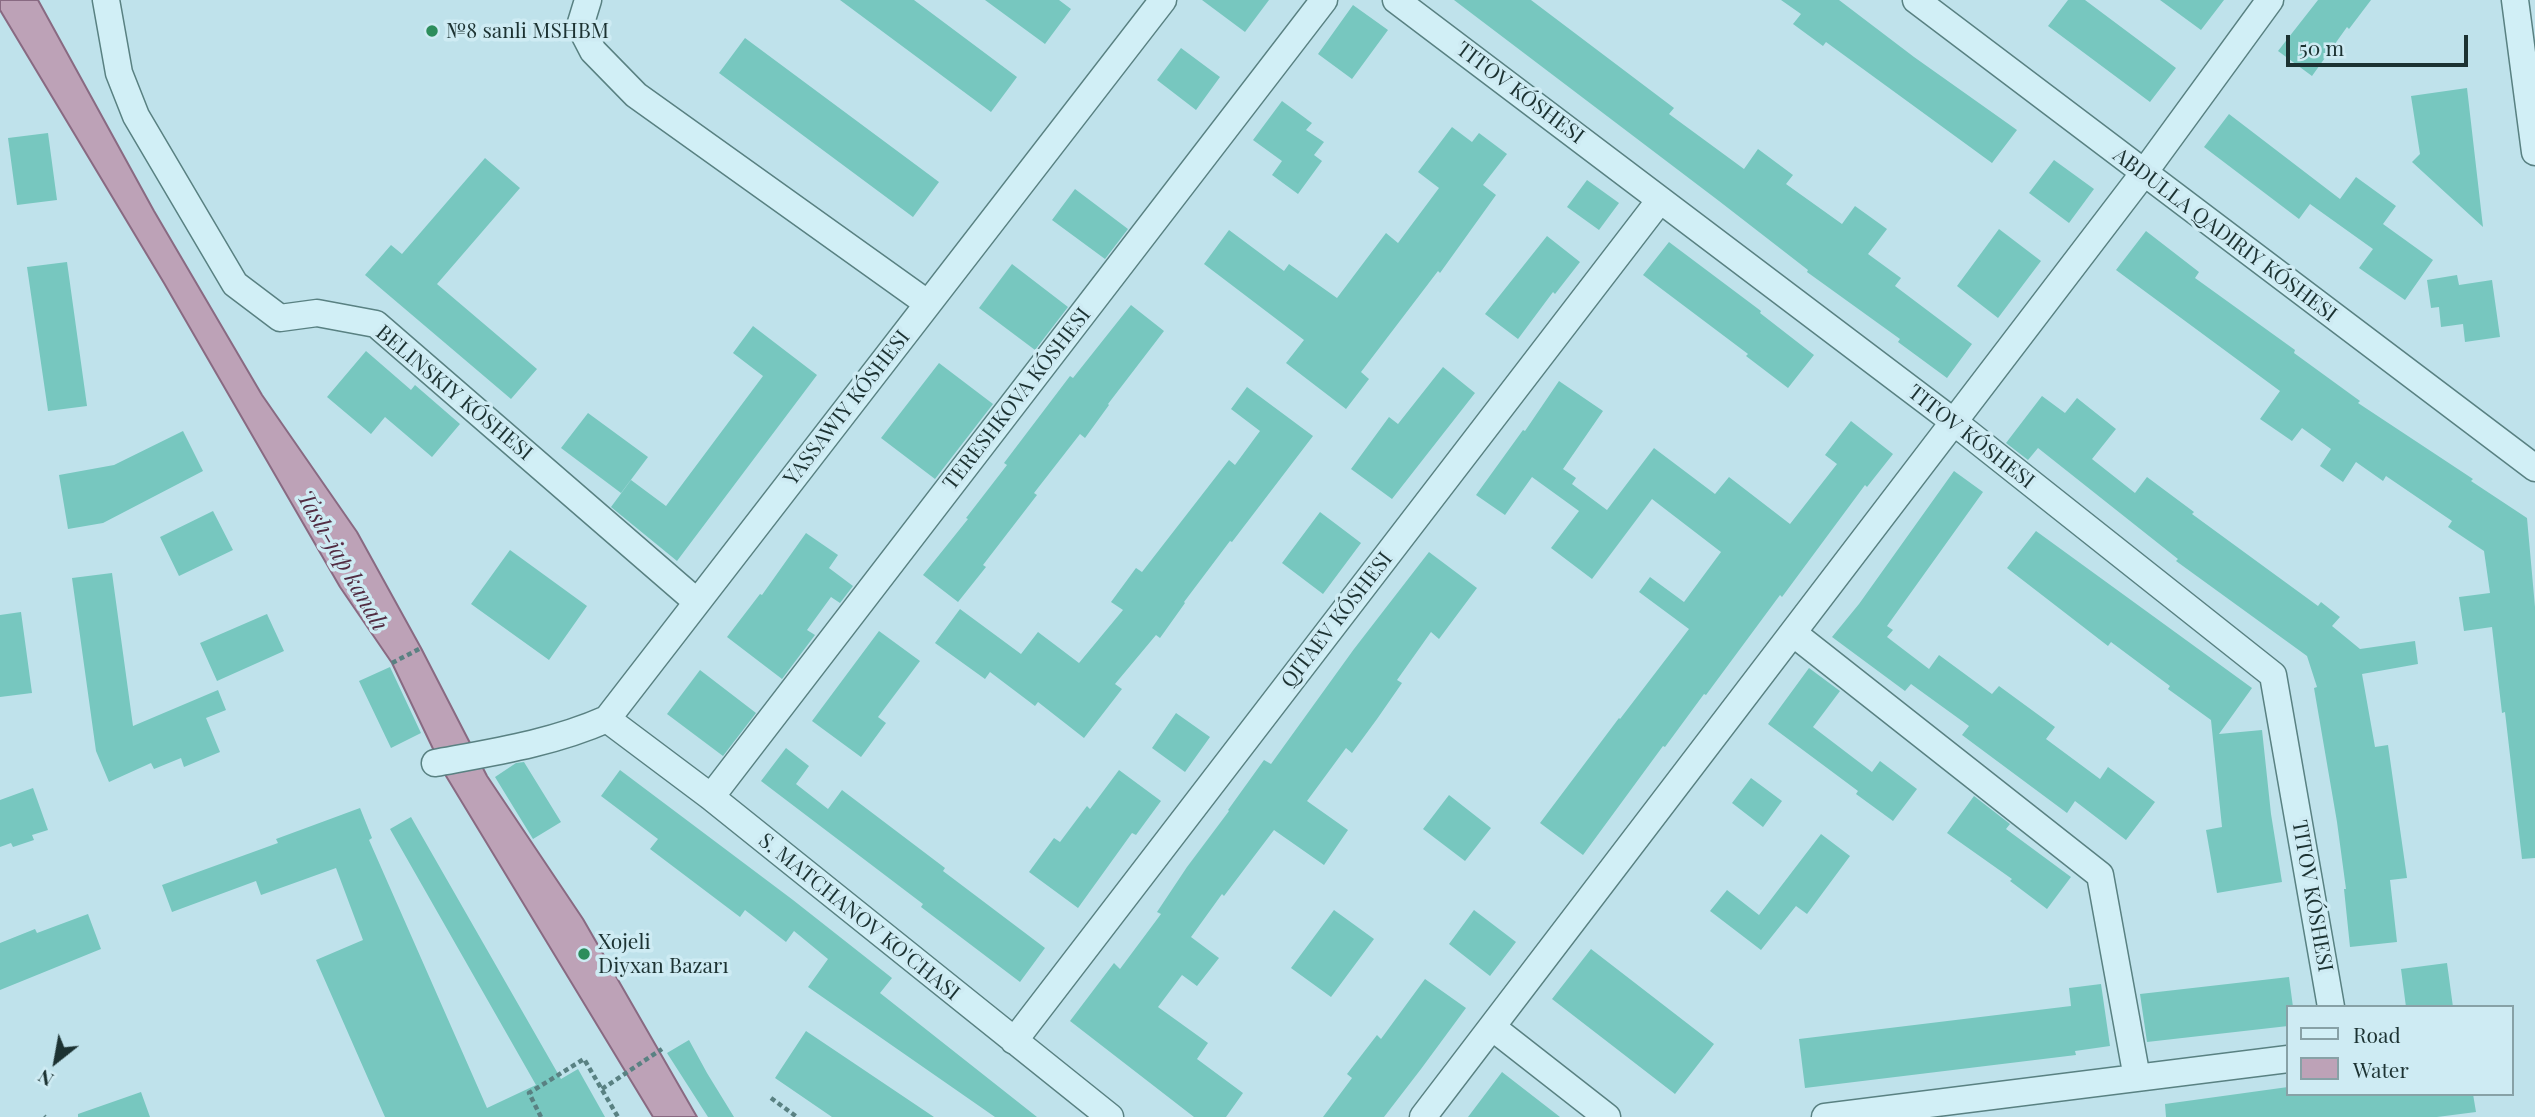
<!DOCTYPE html>
<html>
<head>
<meta charset="utf-8">
<style>
  body { margin:0 }
  #map { position:relative; width:2535px; height:1117px; overflow:hidden; background:#bfe2eb; font-family:"Playfair Display",serif }
  canvas { display:block }
  .legend { position:absolute; left:2286px; top:1005px; width:228px; height:91px; box-sizing:border-box; background:#ceebf3; border:2px solid #87a1a6; margin:0; padding:9px 12px; list-style:none; font-size:21px; color:#1c3232 }
  .legend li { display:flex; align-items:center; gap:14px; height:35px }
  .legend b { width:35px; border:2px solid #87a1a6 }
  .north { position:absolute; left:21px; top:1026px; width:70px; height:70px; -webkit-text-stroke:5px #ceebf3; paint-order:stroke; rotate:211deg; font-size:19px; font-weight:700; line-height:28px; text-align:center; color:#1c3232 }
  .north::after { content:''; display:block; margin:auto; width:24px; height:32px; background:#1c3232; clip-path:polygon(50% 0,100% 100%,50% 72%,0 100%) }
  .scale { position:absolute; left:2286px; top:35px; width:182px; height:32px; box-sizing:border-box; border:4px solid #1c3232; border-top:0; padding-left:9px; font-size:21px; line-height:24px; white-space:nowrap; color:#1c3232; -webkit-text-stroke:5px #ceebf3; paint-order:stroke }
</style>
</head>
<body>
<div id="map">
<canvas width="2535" height="1117"></canvas>
<ul class="legend">
<li><b style="height:9px;background:#d1eff6"></b>Road</li>
<li><b style="height:19px;background:#bda2b7"></b>Water</li>
</ul>
<div class="north">N</div>
<div class="scale">50 m</div>
</div>
<script>
const ctx = document.querySelector('canvas').getContext('2d');
ctx.lineJoin = 'round';
function fill(path, color) { ctx.fillStyle = color; ctx.fill(path, 'evenodd'); }
function strokePath(path, color, width, dash) { ctx.strokeStyle = color; ctx.lineWidth = width; ctx.lineCap = dash ? 'butt' : 'round'; ctx.setLineDash(dash || []); ctx.stroke(path); }
function drawText(font, color, halo, rows, align = 'center') {
  ctx.font = font + ' "Playfair Display",serif'; ctx.lineWidth = 7; ctx.setLineDash([]); ctx.textBaseline = 'middle'; ctx.strokeStyle = halo; ctx.fillStyle = color; for (const [text, x, y, turn = 0] of rows) {
    ctx.save(); ctx.translate(x, y); ctx.rotate((+turn || 0) * Math.PI / 180); ctx.textAlign = isNaN(turn) ? turn : align; if (halo) ctx.strokeText(text, 0, 0); ctx.fillText(text, 0, 0); ctx.restore();
  }
}
const water = new Path2D(`
  M 0,0 L 38,0 L 154,211 L 262,395 L 357,532 L 421,648 L 487,776 L 583,919 L 697,1117 L 653,1117 L 446,776 L 392,663 L 340,587 L 164,283 L 0,10 Z`);
fill(water, '#bda2b7');
strokePath(water, '#896a82', 2);
fill(new Path2D(`
  M 840,0 L 914,0 L 1017,77 L 991,112 Z
  M 985,0 L 1059,0 L 1071,9 L 1045,44 Z
  M 1202,0 L 1269,0 L 1245,32 Z
  M 1454,0 L 1531,0 L 1674,108 L 1669,114 L 1744,169 L 1758,149 L 1793,175 L 1786,184 L 1842,224 L 1855,206 L 1887,229 L 1868,254 L 1901,278 L 1895,286 L 1972,344 L 1947,378 L 1898,342 L 1900,339 L 1807,272 L 1808,270 L 1719,201 Z
  M 1781,0 L 1839,0 L 1914,57 L 2017,130 L 1992,163 L 1826,42 L 1823,46 L 1793,24 L 1801,14 Z
  M 2068,0 L 2085,0 L 2176,68 L 2150,102 L 2048,26 Z
  M 2160,0 L 2224,0 L 2201,30 Z
  M 2318,0 L 2371,0 L 2349,29 L 2347,27 L 2312,76 L 2278,51 Z
  M 1353,5 L 1388,30 L 1352,79 L 1318,54 Z
  M 745,38 L 939,182 L 913,217 L 719,73 Z
  M 1181,48 L 1220,77 L 1196,110 L 1157,80 Z
  M 2467,88 L 2483,227 L 2412,162 L 2420,154 L 2411,96 Z
  M 1282,101 L 1312,123 L 1306,130 L 1324,142 L 1314,155 L 1322,161 L 1298,194 L 1272,175 L 1282,161 L 1253,140 Z
  M 2229,114 L 2340,199 L 2356,177 L 2396,206 L 2383,224 L 2433,260 L 2405,300 L 2359,268 L 2373,249 L 2310,204 L 2299,219 L 2204,147 Z
  M 1452,127 L 1472,142 L 1479,133 L 1507,154 L 1483,185 L 1496,195 L 1440,273 L 1438,271 L 1361,372 L 1369,379 L 1346,409 L 1286,363 L 1304,340 L 1204,264 L 1229,230 L 1284,271 L 1289,264 L 1337,298 L 1386,233 L 1398,243 L 1439,188 L 1418,172 Z
  M 48,133 L 57,200 L 17,205 L 8,138 Z
  M 485,158 L 520,188 L 437,284 L 537,369 L 511,399 L 365,275 L 391,245 L 402,254 Z
  M 2054,160 L 2094,189 L 2069,223 L 2029,193 Z
  M 1587,180 L 1619,203 L 1599,230 L 1567,207 Z
  M 1075,189 L 1128,229 L 1105,259 L 1052,220 Z
  M 1999,229 L 2041,261 L 1998,318 L 1957,286 Z
  M 2146,231 L 2199,272 L 2195,278 L 2295,350 L 2294,353 L 2360,401 L 2358,403 L 2473,479 L 2471,481 L 2527,518 L 2535,607 L 2535,858 L 2522,859 L 2505,712 L 2502,713 L 2492,627 L 2464,631 L 2459,597 L 2490,593 L 2484,551 L 2448,527 L 2452,521 L 2386,476 L 2383,481 L 2356,462 L 2343,482 L 2320,466 L 2331,449 L 2302,428 L 2292,441 L 2260,419 L 2280,391 L 2116,270 Z
  M 1547,236 L 1580,262 L 1555,294 L 1553,292 L 1518,339 L 1485,314 Z
  M 1669,242 L 1761,311 L 1760,313 L 1814,355 L 1788,388 L 1746,356 L 1748,354 L 1643,275 Z
  M 67,262 L 87,406 L 48,411 L 27,267 Z
  M 1012,264 L 1068,307 L 1035,350 L 979,308 Z
  M 2457,275 L 2459,285 L 2492,280 L 2500,337 L 2465,342 L 2463,324 L 2441,327 L 2439,307 L 2431,308 L 2427,280 Z
  M 1131,305 L 1164,331 L 1108,404 L 1109,405 L 1085,438 L 1080,434 L 1034,493 L 1037,495 L 983,565 L 986,567 L 958,602 L 923,575 L 968,519 L 966,518 L 1007,465 L 1004,463 L 1070,376 L 1073,378 Z
  M 753,326 L 817,375 L 677,561 L 611,507 L 631,480 L 666,506 L 763,376 L 733,353 Z
  M 366,351 L 411,390 L 415,385 L 460,424 L 432,457 L 385,417 L 371,434 L 327,397 Z
  M 939,363 L 993,404 L 935,479 L 881,438 Z
  M 1443,367 L 1475,393 L 1392,499 L 1351,469 L 1389,417 L 1398,424 Z
  M 1559,381 L 1603,411 L 1563,469 L 1576,478 L 1572,484 L 1607,510 L 1654,448 L 1715,494 L 1729,477 L 1790,524 L 1837,464 L 1825,455 L 1851,421 L 1893,454 L 1867,487 L 1865,485 L 1782,597 L 1780,595 L 1706,695 L 1704,694 L 1665,747 L 1663,746 L 1583,855 L 1540,823 L 1619,718 L 1620,719 L 1689,629 L 1639,592 L 1650,577 L 1684,602 L 1721,552 L 1652,499 L 1592,579 L 1551,548 L 1579,511 L 1532,477 L 1505,515 L 1476,495 L 1523,430 L 1525,431 Z
  M 1247,387 L 1313,436 L 1232,542 L 1230,541 L 1184,602 L 1185,603 L 1160,638 L 1156,635 L 1115,684 L 1122,689 L 1084,738 L 1038,702 L 1035,706 L 990,672 L 985,679 L 935,643 L 960,609 L 1021,654 L 1038,632 L 1079,663 L 1123,610 L 1111,602 L 1136,568 L 1142,572 L 1229,460 L 1235,465 L 1260,431 L 1231,409 Z
  M 2042,396 L 2065,413 L 2077,398 L 2116,429 L 2092,459 L 2135,493 L 2147,477 L 2194,512 L 2192,514 L 2270,571 L 2318,606 L 2321,602 L 2340,617 L 2332,626 L 2360,649 L 2415,641 L 2418,664 L 2362,674 L 2375,747 L 2388,745 L 2407,878 L 2390,880 L 2397,942 L 2350,947 L 2344,889 L 2346,889 L 2337,822 L 2314,688 L 2317,687 L 2307,656 L 2176,561 L 2178,559 L 2038,448 L 2028,460 L 2006,443 Z
  M 588,413 L 648,457 L 621,493 L 561,448 Z
  M 183,431 L 203,471 L 103,523 L 68,529 L 59,475 L 114,465 Z
  M 1954,471 L 1983,492 L 1887,626 L 1893,630 L 1887,637 L 1929,669 L 1939,655 L 1992,694 L 1999,686 L 2055,727 L 2046,739 L 2100,779 L 2108,767 L 2155,802 L 2126,840 L 2075,801 L 2067,813 L 1962,735 L 1969,726 L 1911,684 L 1905,691 L 1832,637 L 1859,604 Z
  M 213,511 L 233,550 L 179,576 L 160,537 Z
  M 1320,512 L 1361,543 L 1323,594 L 1282,563 Z
  M 2036,531 L 2252,688 L 2219,734 L 2262,730 L 2271,814 L 2282,882 L 2217,893 L 2206,830 L 2222,827 L 2211,720 L 2168,689 L 2170,686 L 2111,642 L 2108,646 L 2007,568 Z
  M 806,533 L 838,555 L 829,568 L 853,586 L 840,603 L 831,597 L 807,630 L 815,635 L 782,679 L 727,637 L 760,594 L 762,595 Z
  M 510,550 L 587,606 L 549,660 L 471,604 Z
  M 1429,552 L 1477,588 L 1439,639 L 1431,632 L 1397,680 L 1402,683 L 1377,719 L 1352,753 L 1346,748 L 1307,801 L 1348,830 L 1324,865 L 1274,830 L 1224,896 L 1222,894 L 1191,937 L 1219,958 L 1197,986 L 1182,975 L 1158,1007 L 1208,1043 L 1197,1059 L 1243,1093 L 1226,1117 L 1194,1117 L 1070,1021 L 1114,963 L 1120,969 L 1161,914 L 1157,912 L 1187,867 L 1229,811 L 1228,810 L 1264,760 L 1271,764 L 1354,649 Z
  M 112,573 L 133,726 L 218,690 L 226,710 L 206,718 L 220,752 L 184,767 L 181,758 L 154,769 L 151,763 L 109,782 L 96,751 L 72,578 Z
  M 21,612 L 32,693 L 0,697 L 0,615 Z
  M 267,614 L 284,651 L 217,681 L 200,643 Z
  M 879,631 L 920,661 L 878,717 L 886,723 L 861,757 L 812,721 Z
  M 390,667 L 421,733 L 391,748 L 359,681 Z
  M 1809,668 L 1840,691 L 1813,727 L 1872,772 L 1880,761 L 1917,789 L 1893,821 L 1856,794 L 1858,791 L 1768,724 Z
  M 700,670 L 756,713 L 723,756 L 667,714 Z
  M 1176,713 L 1210,737 L 1185,772 L 1152,748 Z
  M 786,748 L 809,766 L 796,784 L 828,809 L 842,790 L 945,868 L 943,871 L 1045,948 L 1020,982 L 921,907 L 923,904 L 761,781 Z
  M 524,762 L 561,822 L 533,839 L 495,777 L 516,763 Z
  M 620,770 L 793,900 L 892,978 L 880,993 L 1037,1117 L 995,1117 L 808,987 L 828,959 L 794,931 L 786,942 L 745,910 L 740,917 L 650,849 L 658,839 L 601,796 Z
  M 1119,770 L 1161,801 L 1136,835 L 1132,833 L 1078,908 L 1029,872 L 1054,838 L 1060,842 L 1087,806 L 1090,809 Z
  M 1751,778 L 1782,801 L 1763,827 L 1732,803 Z
  M 33,788 L 48,830 L 32,835 L 34,840 L 13,847 L 11,843 L 0,847 L 0,800 Z
  M 1449,795 L 1491,828 L 1465,861 L 1423,829 Z
  M 1974,796 L 2010,824 L 2006,829 L 2071,877 L 2047,909 L 2010,881 L 2012,879 L 1947,833 Z
  M 360,808 L 372,838 L 369,840 L 487,1108 L 536,1085 L 390,829 L 411,817 L 561,1079 L 578,1069 L 605,1117 L 385,1117 L 316,960 L 363,940 L 336,868 L 261,895 L 256,881 L 172,912 L 162,885 L 278,843 L 276,839 Z
  M 1821,834 L 1850,856 L 1807,914 L 1796,906 L 1761,950 L 1710,911 L 1727,890 L 1759,915 Z
  M 1334,910 L 1374,939 L 1331,997 L 1291,968 Z
  M 1474,910 L 1516,942 L 1490,976 L 1449,944 Z
  M 88,914 L 101,949 L 0,990 L 0,943 L 35,929 L 37,933 Z
  M 1591,949 L 1714,1044 L 1675,1094 L 1552,999 Z
  M 2447,963 L 2453,1007 L 2406,1007 L 2401,969 Z
  M 2289,977 L 2293,1007 L 2288,1007 L 2288,1026 L 2147,1042 L 2140,994 Z
  M 1425,979 L 1466,1008 L 1421,1069 L 1384,1117 L 1323,1117 L 1352,1078 L 1347,1074 L 1377,1035 L 1381,1039 Z
  M 2101,984 L 2110,1046 L 2075,1051 L 2076,1055 L 1805,1088 L 1799,1039 L 2071,1006 L 2069,988 Z
  M 806,1031 L 934,1117 L 832,1117 L 775,1078 Z
  M 689,1040 L 707,1073 L 734,1117 L 708,1117 L 667,1053 Z
  M 1502,1072 L 1560,1117 L 1468,1117 Z
  M 2288,1087 L 2288,1094 L 2473,1094 L 2476,1112 L 2437,1117 L 2166,1117 L 2165,1104 Z
  M 141,1092 L 150,1117 L 78,1117 L 78,1114 Z`), '#77c7bf');
const minor = new Path2D(`
  M 106,0 L 119,73 L 136,116 L 235,284 L 280,318 L 317,313 L 376,324 L 697,602
  M 588,0 L 580,26 L 593,51 L 636,95 L 927,303
  M 1396,0 L 1954,422 L 2273,675 L 2331,1007
  M 1916,0 L 2535,468
  M 2515,0 L 2535,152
  M 1793,633 L 2100,875 L 2137,1078
  M 607,719 L 711,797 L 1110,1117
  M 435,763 C 494,752 553,743 607,719 L 1163,0
  M 711,797 L 1324,0
  M 1492,1027 L 1607,1117
  M 1014,1041 L 1660,200
  M 1423,1117 L 2143,174 L 2270,0
  M 1825,1117 L 2288,1059`);
strokePath(minor, '#598182', 29);
strokePath(new Path2D(`
  M 392,663 L 421,648
  M 602,1089 L 662,1049
  M 771,1098 L 797,1117
  M 44,1116 L 45,1117
  M 541,1117 L 529,1093 L 584,1059 L 618,1117`), '#598182', 4.5, [5, 3.5]);
strokePath(minor, '#d1eff6', 26);
for (const [x, y, r, color] of [
  [432,31,7,"#2c8d5b"],
  [584,954,7,"#2c8d5b"]
]) { const dot = new Path2D(); dot.arc(x, y, r, 0, 2 * Math.PI); ctx.fillStyle = color; ctx.fill(dot); strokePath(dot, '#ceebf3', 2.5); }
drawText('21px', '#1c3232', '#ceebf3', [
  ["№8 sanli MSHBM",446,31],
  ["Xojeli",598,942],
  ["Diyxan Bazarı",598,966]
], 'left');
drawText('21px', '#1c3232', '#ceebf3', [
  ["TITOV KÓSHESI",1520,93,37],
  ["ABDULLA QADIRIY KÓSHESI",2225,235,37],
  ["BELINSKIY KÓSHESI",454,393,40],
  ["TERESHKOVA KÓSHESI",1017,399,-52],
  ["YASSAWIY KÓSHESI",847,408,-52],
  ["TITOV KÓSHESI",1971,437,38],
  ["QITAEV KÓSHESI",1337,620,-52],
  ["TITOV KÓSHESI",2312,896,80],
  ["S. MATCHANOV KO'CHASI",859,917,39]
]);
drawText('italic 23px', '#512c42', '#ceebf3', [
  ["Taslı-jap kanalı",342,561,60]
]);
</script>
</body>
</html>
